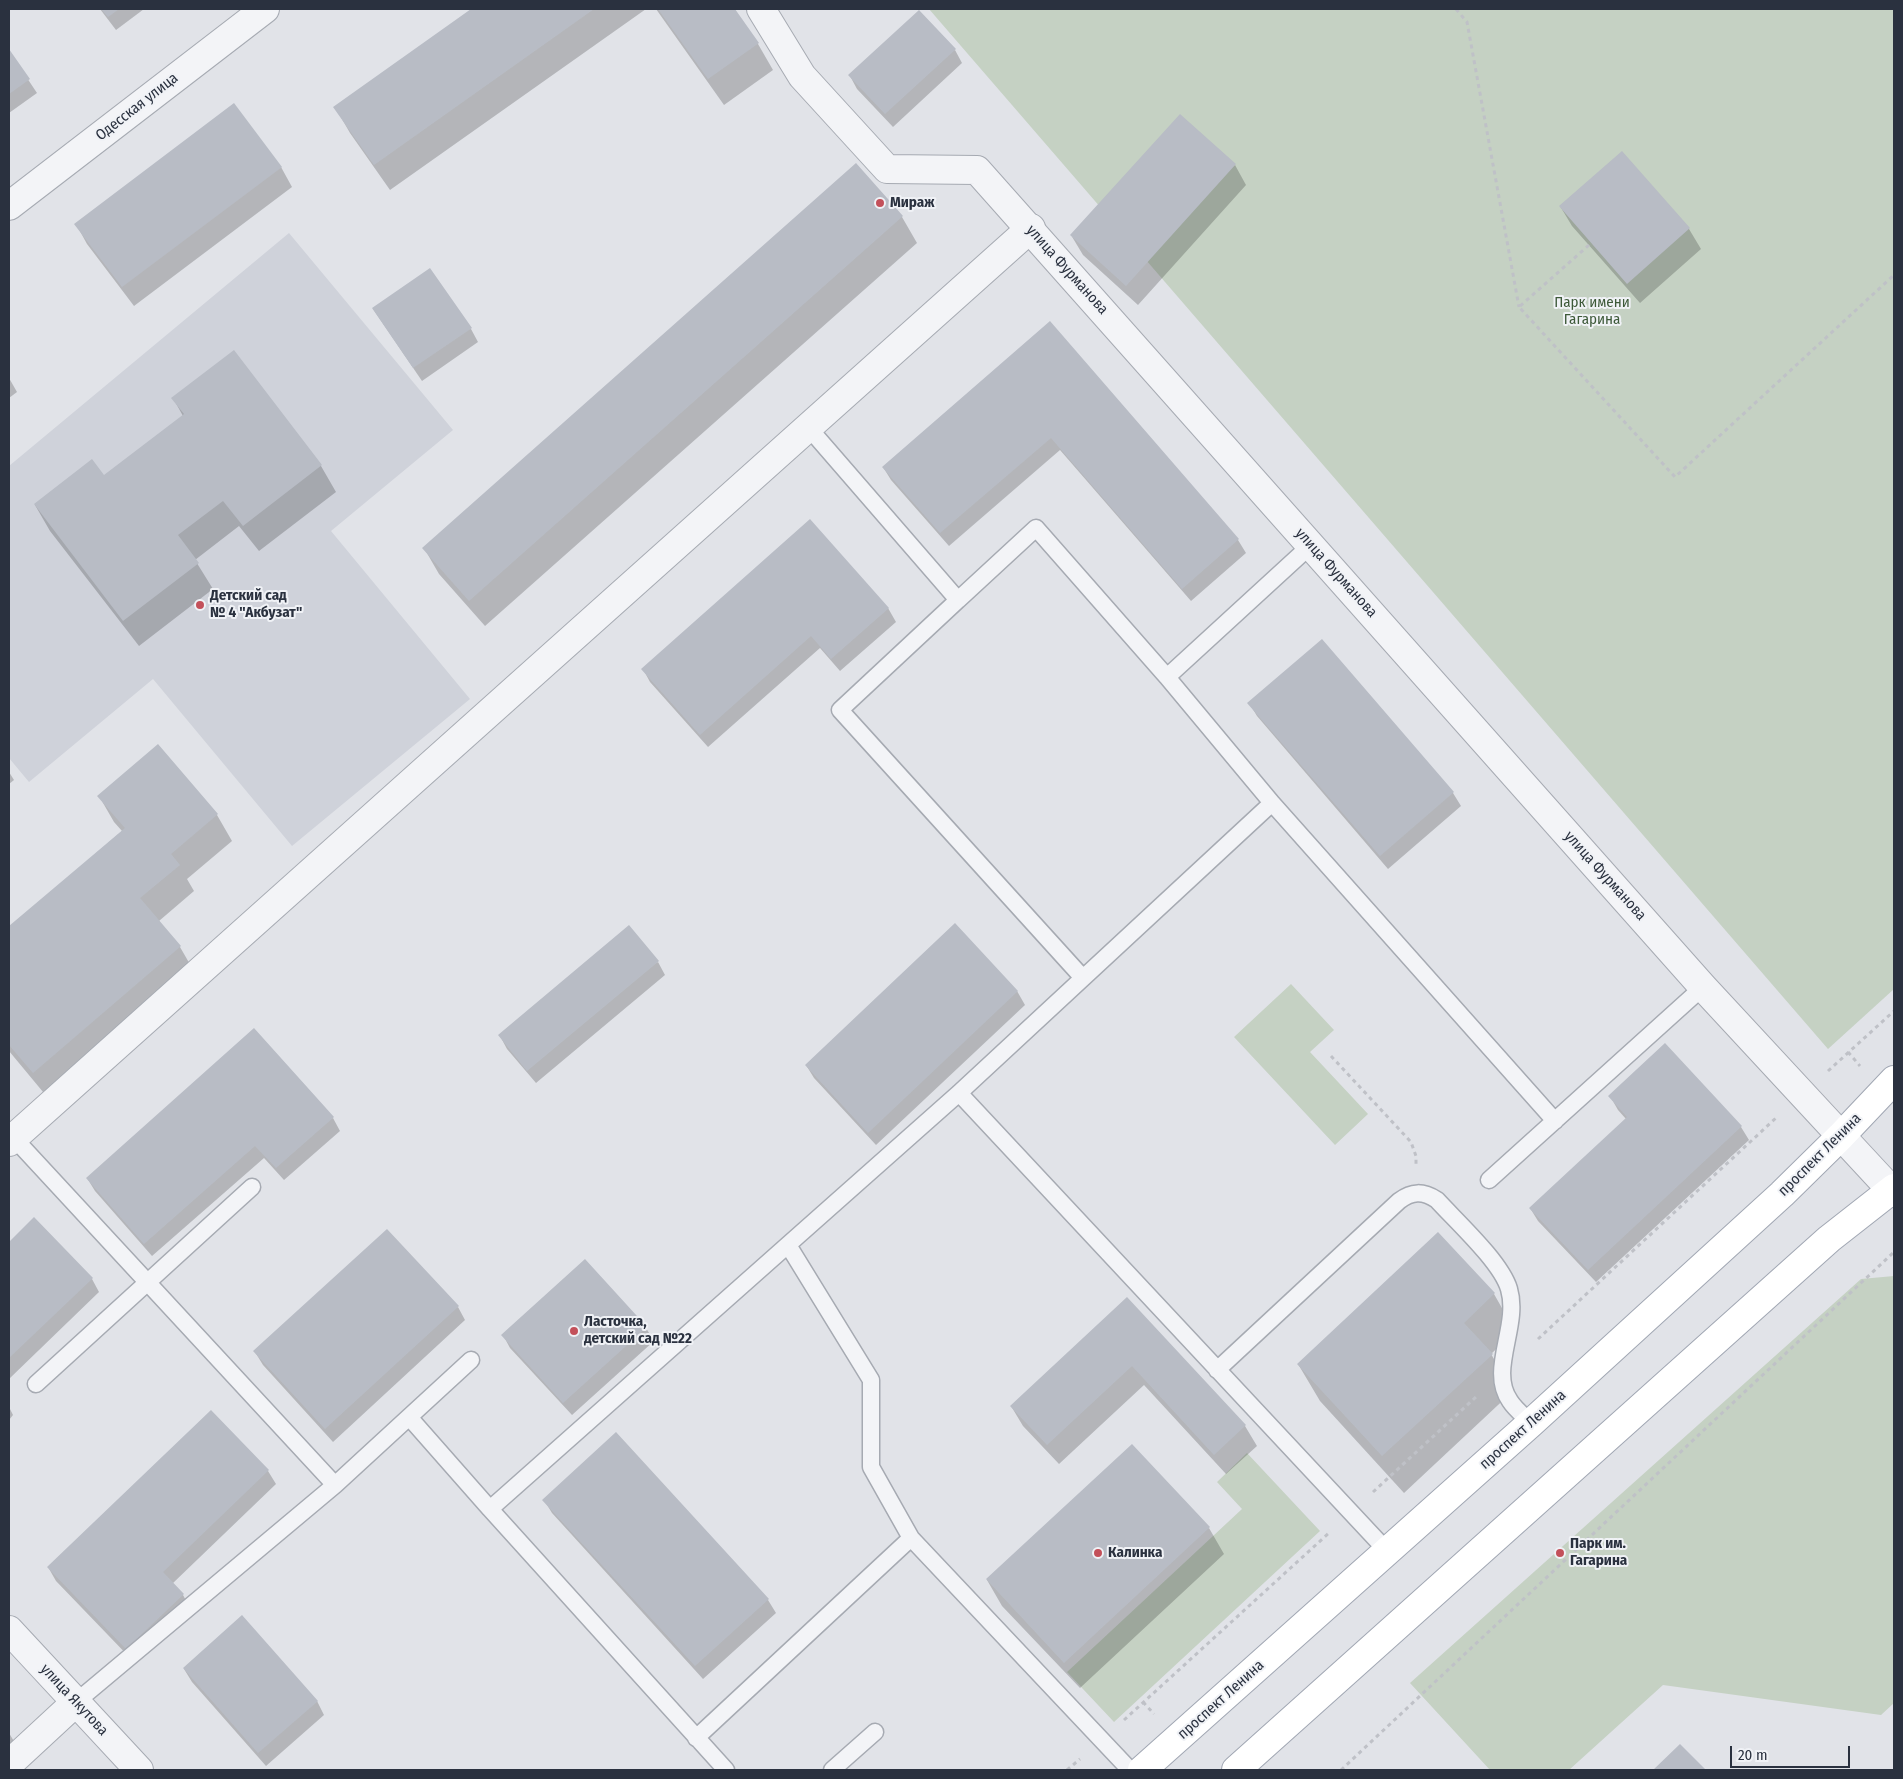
<!DOCTYPE html>
<html>
<head>
<meta charset="utf-8">
<style>
  body { margin:0 }
  #map { position:relative; width:1903px; height:1779px; overflow:hidden; background:#e1e3e8; font-family:"Fira Sans Condensed",sans-serif }
  canvas { display:block }
  .frame { position:absolute; inset:0; border:10px solid #2a313f; pointer-events:none }
  .scale { position:absolute; left:1730px; top:1746px; width:120px; height:22px; box-sizing:border-box; border:2px solid #2a313f; border-top:0; padding-left:6px; font-size:15px; line-height:18px; white-space:nowrap; color:#2a313f; -webkit-text-stroke:4px #f0f2f6; paint-order:stroke }
</style>
</head>
<body>
<div id="map">
<canvas width="1903" height="1779"></canvas>
<div class="frame"></div>
<div class="scale">20 m</div>
</div>
<script>
const ctx = document.querySelector('canvas').getContext('2d');
ctx.lineJoin = 'round';
function fill(path, color) { ctx.fillStyle = color; ctx.fill(path, 'evenodd'); }
function strokePath(path, color, width, dash) { ctx.strokeStyle = color; ctx.lineWidth = width; ctx.lineCap = dash ? 'butt' : 'round'; ctx.setLineDash(dash || []); ctx.stroke(path); }
function drawText(font, color, halo, rows, align = 'center') {
  ctx.font = font + ' "Fira Sans Condensed",sans-serif'; ctx.lineWidth = 4; ctx.setLineDash([]); ctx.textBaseline = 'middle'; ctx.strokeStyle = halo; ctx.fillStyle = color; for (const [text, x, y, turn = 0] of rows) {
    ctx.save(); ctx.translate(x, y); ctx.rotate((+turn || 0) * Math.PI / 180); ctx.textAlign = isNaN(turn) ? turn : align; if (halo) ctx.strokeText(text, 0, 0); ctx.fillText(text, 0, 0); ctx.restore();
  }
}
fill(new Path2D(`
  M 289,233 L 453,430 L 331,531 L 470,699 L 292,846 L 153,679 L 29,782 L 9,758 L 9,466 Z`), '#cfd2da');
fill(new Path2D(`
  M 929,9 L 1894,9 L 1894,989 L 1828,1049 Z
  M 1291,984 L 1334,1030 L 1310,1052 L 1368,1114 L 1335,1145 L 1234,1037 Z
  M 1894,1276 L 1894,1703 L 1881,1715 L 1663,1685 L 1569,1770 L 1490,1770 L 1410,1683 L 1861,1279 Z
  M 1247,1453 L 1320,1531 L 1114,1722 L 1067,1672 L 1242,1509 L 1217,1482 Z`), '#c5d1c3');
fill(new Path2D(`
  M 100,9 L 144,9 L 116,30 Z
  M 474,9 L 646,9 L 390,190 L 350,133 L 335,107 Z
  M 656,9 L 733,9 L 758,44 L 773,70 L 724,105 Z
  M 955,50 L 962,63 L 893,127 L 857,89 L 850,76 Z
  M 9,51 L 37,93 L 9,113 Z
  M 1622,153 L 1689,229 L 1701,249 L 1640,303 L 1572,226 L 1560,206 Z
  M 855,165 L 902,217 L 917,243 L 485,626 L 439,574 L 424,548 Z
  M 1235,165 L 1246,185 L 1138,305 L 1083,255 L 1071,235 Z
  M 281,167 L 292,187 L 134,306 L 87,244 L 76,224 Z
  M 373,309 L 471,329 L 478,342 L 422,381 Z
  M 1050,322 L 1238,540 L 1246,553 L 1191,601 L 1060,450 L 949,546 L 891,480 L 883,467 Z
  M 233,352 L 321,466 L 336,492 L 259,551 L 239,526 L 195,560 L 213,589 L 139,646 L 50,531 L 35,505 L 104,476 L 183,416 L 173,398 Z
  M 9,378 L 17,392 L 9,398 Z
  M 888,608 L 896,622 L 840,671 L 820,648 L 708,747 L 650,682 L 643,669 Z
  M 1322,640 L 1453,793 L 1461,806 L 1388,869 L 1257,716 L 1249,703 Z
  M 9,772 L 14,780 L 9,784 Z
  M 99,796 L 217,815 L 232,841 L 187,879 L 194,891 L 159,921 L 180,947 L 195,973 L 48,1098 L 9,1051 L 9,928 L 122,831 L 114,822 Z
  M 658,962 L 665,975 L 536,1083 L 507,1049 L 500,1036 Z
  M 1017,991 L 1025,1005 L 876,1145 L 814,1078 L 806,1065 Z
  M 1665,1045 L 1741,1127 L 1749,1140 L 1596,1282 L 1538,1221 L 1530,1208 L 1626,1119 L 1618,1110 L 1610,1096 Z
  M 333,1118 L 340,1131 L 284,1180 L 264,1158 L 152,1256 L 95,1191 L 87,1178 Z
  M 34,1219 L 92,1279 L 99,1292 L 9,1379 L 9,1243 Z
  M 1438,1234 L 1494,1294 L 1515,1331 L 1491,1354 L 1513,1391 L 1404,1493 L 1320,1401 L 1298,1364 Z
  M 1127,1299 L 1245,1426 L 1257,1446 L 1226,1474 L 1144,1385 L 1059,1464 L 1023,1426 L 1011,1406 Z
  M 458,1307 L 465,1320 L 333,1442 L 263,1365 L 255,1352 Z
  M 646,1328 L 654,1341 L 572,1415 L 510,1348 L 503,1335 Z
  M 9,1407 L 13,1415 L 9,1420 Z
  M 211,1412 L 268,1471 L 276,1484 L 172,1584 L 183,1595 L 190,1608 L 134,1662 L 56,1581 L 48,1567 Z
  M 544,1500 L 768,1600 L 776,1613 L 703,1679 L 552,1513 Z
  M 1209,1528 L 1224,1554 L 1080,1688 L 1002,1606 L 987,1580 Z
  M 184,1669 L 317,1701 L 324,1715 L 266,1766 L 192,1682 Z
  M 9,1733 L 18,1748 L 9,1756 Z`), '#0003');
fill(new Path2D(`
  M 101,9 L 119,9 L 108,17 Z
  M 471,9 L 594,9 L 374,165 L 333,107 Z
  M 658,9 L 735,9 L 759,43 L 708,79 Z
  M 919,10 L 956,49 L 885,114 L 848,75 Z
  M 9,49 L 30,79 L 9,94 Z
  M 234,103 L 282,167 L 122,287 L 74,224 Z
  M 1180,114 L 1236,164 L 1126,286 L 1070,235 Z
  M 1622,151 L 1690,228 L 1627,284 L 1559,206 Z
  M 856,163 L 903,216 L 469,601 L 422,548 Z
  M 430,268 L 472,328 L 413,368 L 372,308 Z
  M 1050,321 L 1239,539 L 1182,589 L 1051,438 L 940,533 L 882,467 Z
  M 234,350 L 322,465 L 243,526 L 223,501 L 178,535 L 199,563 L 123,621 L 34,504 L 92,459 L 104,475 L 184,414 L 171,398 Z
  M 810,519 L 889,608 L 831,659 L 811,636 L 700,735 L 641,669 Z
  M 1322,639 L 1454,792 L 1380,856 L 1247,703 Z
  M 158,744 L 218,814 L 171,854 L 180,865 L 140,898 L 181,946 L 33,1073 L 9,1045 L 9,926 L 125,828 L 97,796 Z
  M 955,923 L 1018,991 L 868,1133 L 805,1065 Z
  M 629,925 L 659,961 L 527,1071 L 498,1035 Z
  M 254,1028 L 334,1117 L 276,1168 L 255,1146 L 144,1244 L 86,1178 Z
  M 1665,1043 L 1742,1126 L 1588,1270 L 1529,1208 L 1627,1117 L 1608,1096 Z
  M 34,1217 L 93,1278 L 9,1358 L 9,1242 Z
  M 387,1229 L 459,1306 L 325,1429 L 253,1351 Z
  M 1438,1232 L 1495,1293 L 1464,1323 L 1493,1354 L 1382,1456 L 1297,1364 Z
  M 585,1259 L 647,1327 L 563,1403 L 501,1335 Z
  M 1127,1297 L 1246,1425 L 1214,1455 L 1132,1366 L 1047,1445 L 1010,1406 Z
  M 211,1410 L 269,1470 L 163,1572 L 184,1594 L 126,1649 L 47,1567 Z
  M 616,1432 L 769,1599 L 695,1666 L 542,1500 Z
  M 1132,1444 L 1210,1527 L 1064,1663 L 986,1579 Z
  M 242,1615 L 318,1701 L 258,1753 L 183,1668 Z
  M 1680,1744 L 1706,1770 L 1653,1770 Z`), '#b8bcc5');
const service = new Path2D(`
  M 808,427 L 958,600 L 840,710 L 1083,978
  M 958,600 L 1036,528 L 1167,677
  M 1272,803 L 1555,1121
  M 959,1093 L 1388,1552
  M 13,1137 L 335,1485
  M 1489,1180 L 1703,987
  M 788,1245 L 871,1380 L 871,1467 L 911,1538 L 1130,1770
  M 1217,1370 L 1399,1201 C 1412,1191 1423,1191 1437,1200 C 1457,1222 1501,1262 1509,1289 C 1520,1326 1488,1370 1510,1401 C 1515,1409 1524,1416 1531,1423
  M 36,1384 L 252,1187
  M 409,1417 L 490,1509
  M 76,1702 L 335,1485 L 471,1360
  M 696,1738 L 911,1538
  M 726,1770 L 490,1509 L 959,1093 L 1272,803 L 1167,677 L 1311,545
  M 832,1770 L 875,1732`);
const minor = new Path2D(`
  M 9,206 L 265,9
  M 9,1142 L 1031,228
  M 9,1630 L 139,1770
  M 9,1764 L 76,1702`);
const tertiary = new Path2D(`
  M 761,9 L 802,76 L 887,169 L 977,170 L 1703,987 L 1894,1193`);
const primary = new Path2D(`
  M 1142,1770 L 1531,1423 L 1782,1194 L 1841,1136 L 1894,1080
  M 1236,1770 L 1829,1239 L 1894,1188`);
strokePath(service, '#a6aab2', 19);
strokePath(minor, '#a6aab2', 30);
strokePath(tertiary, '#a6aab2', 30);
strokePath(primary, '#a1a7b3', 30);
strokePath(new Path2D(`
  M 1456,9 L 1467,22 L 1519,307
  M 1589,245 L 1519,307 L 1675,477 L 1894,275
  M 1848,1052 L 1860,1066
  M 1331,1056 L 1411,1142 L 1416,1156 L 1416,1164
  M 1828,1071 L 1894,1011
  M 1538,1339 L 1777,1117
  M 1373,1492 L 1477,1396
  M 1143,1702 L 1154,1714
  M 1124,1720 L 1330,1532
  M 1067,1770 L 1080,1759
  M 1341,1770 L 1894,1252`), '#bfc1c7', 3, [4, 4]);
strokePath(service, '#f3f4f7', 16);
strokePath(minor, '#f3f4f7', 28);
strokePath(tertiary, '#f3f4f7', 28);
strokePath(primary, '#fff', 28);
for (const [x, y, r, color] of [
  [880,203,5,"#c3505a"],
  [200,605,5,"#c3505a"],
  [574,1331,5,"#c3505a"],
  [1098,1553,5,"#c3505a"],
  [1560,1553,5,"#c3505a"]
]) { const dot = new Path2D(); dot.arc(x, y, r, 0, 2 * Math.PI); ctx.fillStyle = color; ctx.fill(dot); strokePath(dot, '#f0f2f6', 2); }
drawText('15px', '#2a313f', '#f0f2f6', [
  ["Одесская улица",137,107,-38],
  ["улица Фурманова",1067,270,48],
  ["улица Фурманова",1336,573,48],
  ["улица Фурманова",1605,876,48],
  ["проспект Ленина",1820,1155,-45],
  ["проспект Ленина",1523,1430,-42],
  ["улица Якутова",74,1700,47],
  ["проспект Ленина",1221,1700,-42]
]);
drawText('bold 15px', '#2a313f', '#f0f2f6', [
  ["Мираж",890,203],
  ["Детский сад",210,596],
  ["№ 4 \"Акбузат\"",210,613],
  ["Ласточка,",584,1322],
  ["детский сад №22",584,1339],
  ["Парк им.",1570,1544],
  ["Гагарина",1570,1561],
  ["Калинка",1108,1553]
], 'left');
drawText('15px', '#3d5939', '#f0f2f6', [
  ["Парк имени",1592,303],
  ["Гагарина",1592,320]
]);
</script>
</body>
</html>
